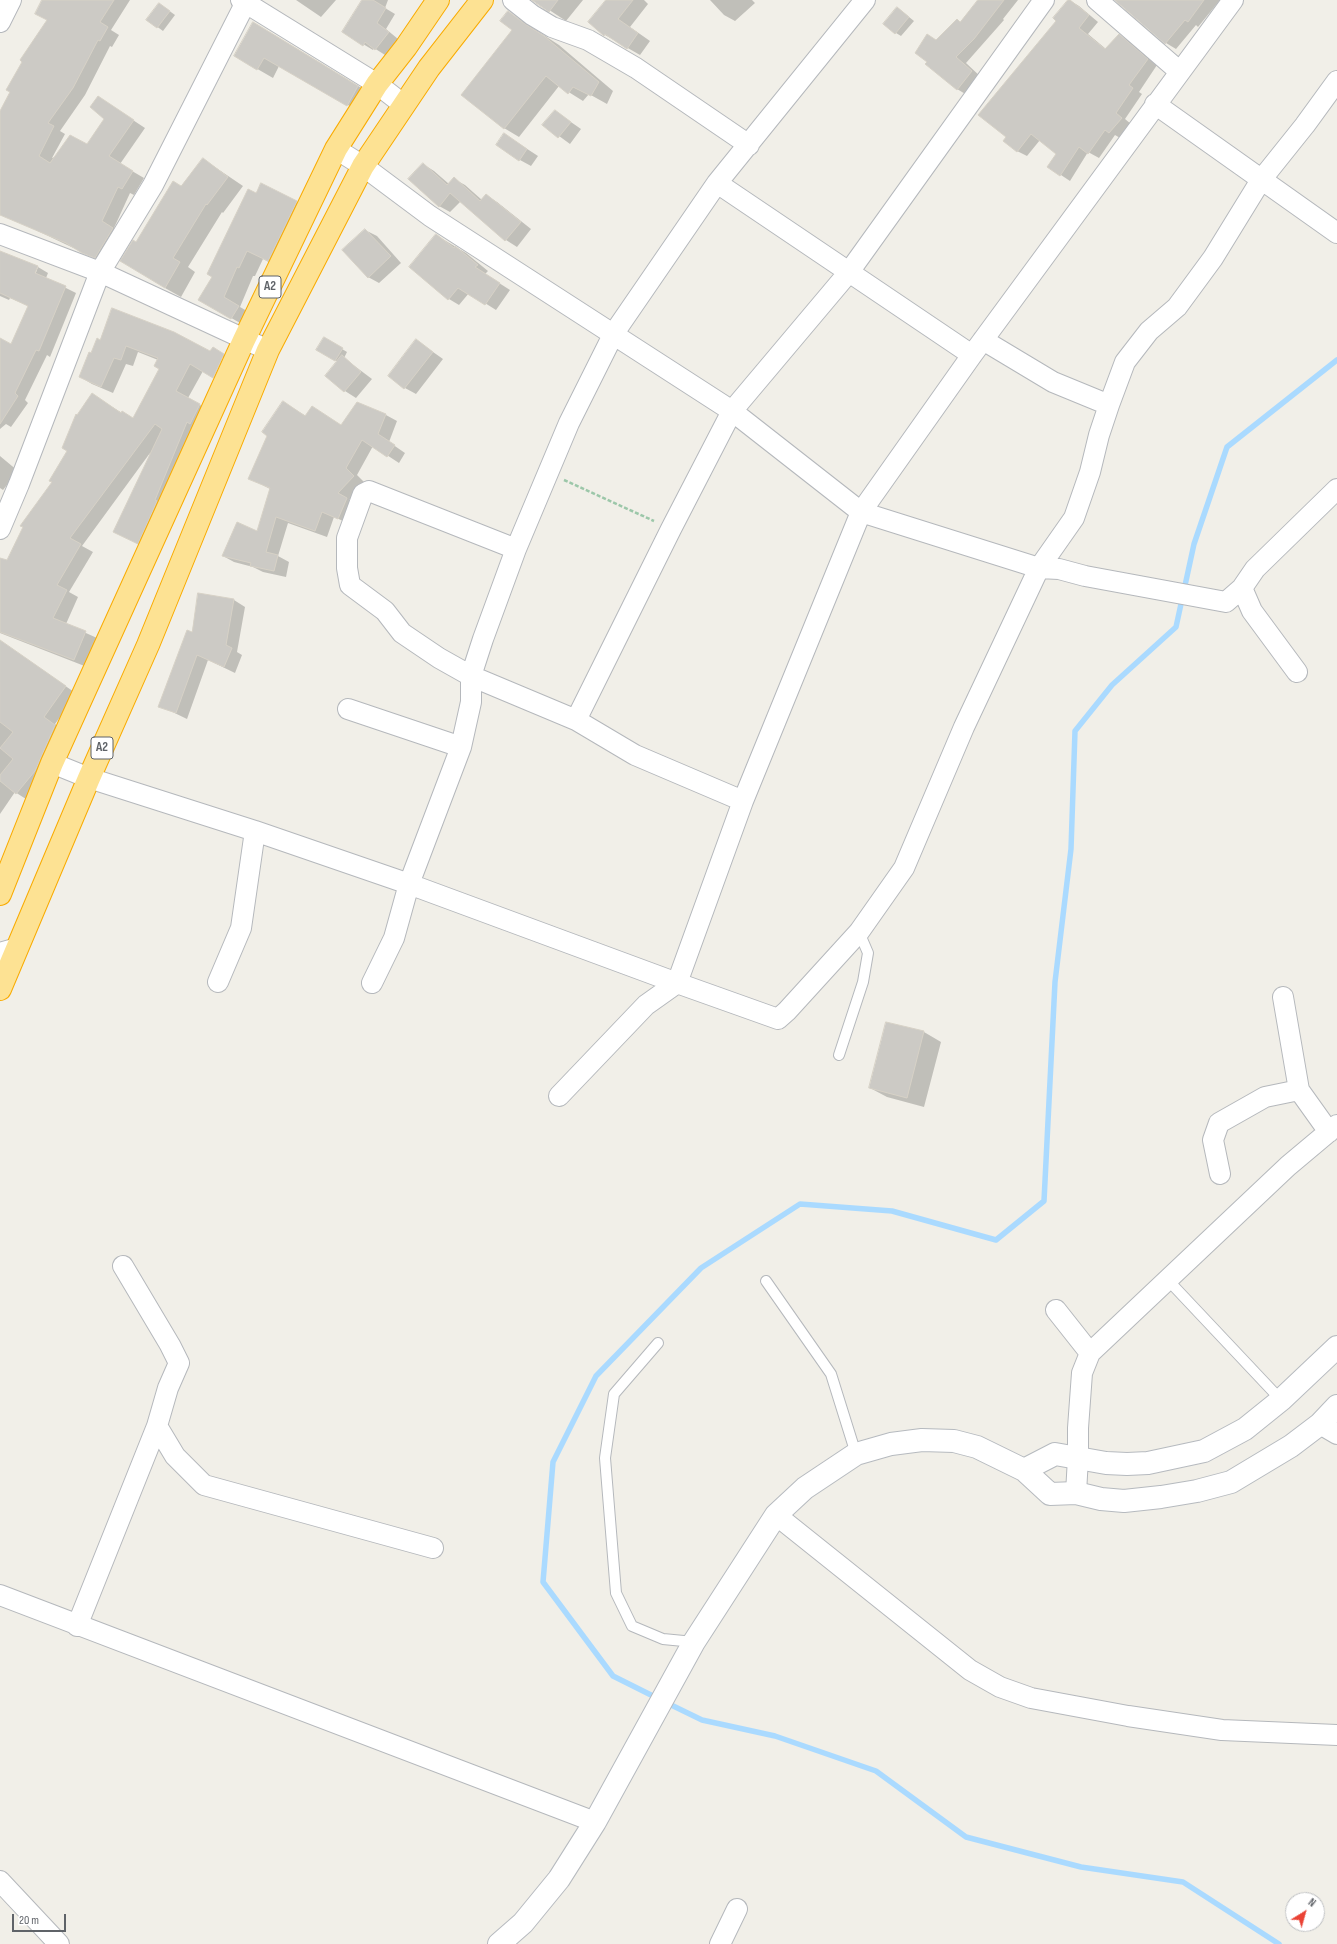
<!DOCTYPE html>
<html>
<head>
<meta charset="utf-8">
<style>
  body { margin:0 }
  #map { position:relative; width:1337px; height:1944px; overflow:hidden; background:#f1efe8; font-family:"Sofia Sans Condensed",sans-serif }
  canvas { display:block }
  .north { position:absolute; left:1285px; top:1892px; width:40px; height:40px; box-sizing:border-box; background:#fff; border:1px solid #bfc1c3; border-radius:50%; rotate:37deg; font-size:11px; font-weight:700; line-height:16px; text-align:center; color:#5f6368 }
  .north::after { content:''; display:block; margin:auto; width:14px; height:18px; background:#ea4335; clip-path:polygon(50% 0,100% 100%,50% 72%,0 100%) }
  .scale { position:absolute; left:12px; top:1914px; width:54px; height:18px; box-sizing:border-box; border:2px solid #5f6368; border-top:0; padding-left:5px; font-size:12px; line-height:14px; white-space:nowrap; color:#5f6368; -webkit-text-stroke:3px #fff; paint-order:stroke }
</style>
</head>
<body>
<div id="map">
<canvas width="1337" height="1944"></canvas>
<div class="north">N</div>
<div class="scale">20 m</div>
</div>
<script>
const ctx = document.querySelector('canvas').getContext('2d');
ctx.lineJoin = 'round';
function fill(path, color) { ctx.fillStyle = color; ctx.fill(path, 'evenodd'); }
function strokePath(path, color, width, dash) { ctx.strokeStyle = color; ctx.lineWidth = width; ctx.lineCap = dash ? 'butt' : 'round'; ctx.setLineDash(dash || []); ctx.stroke(path); }
function drawText(font, color, halo, rows, align = 'center') {
  ctx.font = font + ' "Sofia Sans Condensed",sans-serif'; ctx.lineWidth = 3; ctx.setLineDash([]); ctx.textBaseline = 'middle'; ctx.strokeStyle = halo; ctx.fillStyle = color; for (const [text, x, y, turn = 0] of rows) {
    ctx.save(); ctx.translate(x, y); ctx.rotate((+turn || 0) * Math.PI / 180); ctx.textAlign = isNaN(turn) ? turn : align; if (halo) ctx.strokeText(text, 0, 0); ctx.fillText(text, 0, 0); ctx.restore();
  }
}
fill(new Path2D(`
  M 45,0 L 130,0 L 111,30 L 119,35 L 112,47 L 110,46 L 85,95 L 60,131 L 65,134 L 52,158 L 88,145 L 106,119 L 98,97 L 145,128 L 120,164 L 144,178 L 134,195 L 130,193 L 114,228 L 125,235 L 107,264 L 0,213 L 0,120 L 48,20 Z
  M 296,0 L 336,0 L 321,17 Z
  M 363,0 L 388,0 L 385,8 L 395,14 L 386,29 L 398,39 L 385,55 L 374,48 L 373,50 L 343,32 Z
  M 534,0 L 583,0 L 566,21 Z
  M 607,0 L 644,0 L 648,4 L 630,27 L 650,41 L 640,55 L 605,35 L 589,22 Z
  M 710,0 L 752,0 L 755,3 L 735,21 L 724,15 Z
  M 979,0 L 1018,0 L 1003,19 L 1004,20 L 966,63 L 982,78 L 967,95 L 957,89 L 937,41 L 961,23 Z
  M 1069,0 L 1079,6 L 1098,22 L 1088,34 L 1106,49 L 1119,35 L 1129,41 L 1157,65 L 1139,92 L 1142,94 L 1125,119 L 1131,124 L 1120,138 L 1115,135 L 1099,158 L 1088,152 L 1070,181 L 1061,175 L 1057,153 L 1040,140 L 1027,156 L 1017,151 L 1058,21 Z
  M 1115,0 L 1220,0 L 1198,27 L 1196,25 L 1176,49 L 1166,43 Z
  M 164,7 L 175,15 L 163,31 L 148,20 Z
  M 898,8 L 914,21 L 901,36 L 896,33 Z
  M 508,12 L 559,45 L 613,91 L 607,104 L 589,94 L 583,101 L 559,86 L 519,137 L 504,128 L 514,30 Z
  M 269,32 L 373,95 L 362,113 L 279,66 L 273,78 L 235,56 Z
  M 555,111 L 581,129 L 570,144 L 544,125 Z
  M 515,141 L 538,156 L 531,166 L 520,160 Z
  M 203,159 L 243,186 L 223,213 L 222,212 L 188,267 L 195,272 L 181,297 L 165,288 L 136,243 Z
  M 423,164 L 434,171 L 449,184 L 454,179 L 465,185 L 482,200 L 486,195 L 497,202 L 531,229 L 517,247 L 506,240 L 461,201 L 450,212 L 439,206 Z
  M 261,184 L 312,211 L 284,270 L 263,259 L 255,276 L 253,276 L 240,307 L 254,315 L 247,327 L 200,300 Z
  M 365,230 L 377,236 L 401,263 L 379,283 L 368,277 Z
  M 436,235 L 466,253 L 488,271 L 485,274 L 510,290 L 496,310 L 469,293 L 459,305 L 449,299 Z
  M 0,252 L 36,267 L 34,278 L 38,267 L 48,273 L 46,278 L 76,293 L 50,357 L 47,355 L 25,400 L 28,403 L 11,427 L 6,424 L 0,429 L 0,339 L 11,346 L 29,306 L 10,298 L 9,300 L 0,296 Z
  M 324,338 L 347,352 L 344,358 L 372,379 L 356,398 L 345,391 L 326,376 L 338,362 L 318,350 Z
  M 416,340 L 443,359 L 416,394 L 405,388 Z
  M 101,341 L 211,352 L 213,348 L 236,362 L 225,384 L 214,378 L 224,357 L 203,371 L 188,398 L 212,412 L 150,550 L 127,538 L 150,453 L 82,546 L 93,552 L 69,592 L 78,597 L 66,624 L 97,638 L 87,667 L 0,633 L 0,568 L 8,562 L 53,482 L 68,451 L 78,416 L 93,395 L 122,413 L 133,419 L 160,369 L 158,360 L 138,352 L 133,366 L 126,364 L 113,393 L 92,384 L 80,377 Z
  M 283,402 L 306,416 L 342,426 L 358,403 L 386,415 L 397,421 L 389,442 L 405,453 L 399,463 L 373,446 L 357,475 L 365,483 L 349,500 L 358,505 L 350,524 L 334,517 L 327,537 L 288,523 L 278,556 L 289,562 L 286,577 L 263,572 L 253,567 L 234,562 L 223,556 L 258,533 L 270,489 L 249,478 Z
  M 0,456 L 18,471 L 3,490 L 0,488 Z
  M 234,600 L 245,607 L 237,652 L 242,655 L 235,673 L 208,660 L 187,719 L 160,706 L 192,633 Z
  M 0,641 L 77,694 L 55,724 L 67,733 L 29,801 L 15,792 L 0,814 Z
  M 887,1023 L 924,1032 L 941,1042 L 924,1107 L 887,1097 L 870,1088 Z`), '#0003');
strokePath(new Path2D(`
  M 657,1698 L 613,1676 L 543,1582 L 553,1462 L 596,1376 L 701,1268 L 800,1204 L 892,1211 L 996,1240 L 1044,1201 L 1055,982 L 1071,849 L 1075,731 L 1112,685 L 1176,627 L 1194,544 L 1227,447 L 1337,360
  M 665,1702 L 702,1720 L 775,1736 L 876,1771 L 966,1837 L 1081,1867 L 1183,1882 L 1279,1944`), '#aadaff', 5.5);
const building = new Path2D(`
  M 42,0 L 114,0 L 100,22 L 108,27 L 100,41 L 98,40 L 73,88 L 48,123 L 54,126 L 39,156 L 50,163 L 70,135 L 87,144 L 104,119 L 90,107 L 98,96 L 134,120 L 109,156 L 133,171 L 122,189 L 118,187 L 102,221 L 113,228 L 95,258 L 82,253 L 66,243 L 0,215 L 0,111 L 10,92 L 6,90 L 22,62 L 20,60 L 47,20 L 35,14 Z
  M 362,0 L 373,0 L 386,8 L 377,23 L 389,32 L 375,50 L 365,42 L 363,46 L 342,32 Z
  M 532,0 L 558,0 L 549,12 Z
  M 606,0 L 633,0 L 618,19 L 638,33 L 627,49 L 605,34 L 604,36 L 588,22 Z
  M 978,0 L 1004,0 L 974,39 L 956,57 L 972,71 L 957,90 L 925,64 L 927,62 L 915,53 L 927,34 L 936,40 L 957,19 L 960,22 Z
  M 1068,0 L 1070,0 L 1089,15 L 1079,28 L 1105,49 L 1119,34 L 1148,59 L 1129,85 L 1133,88 L 1116,113 L 1122,118 L 1109,133 L 1105,130 L 1088,154 L 1079,147 L 1060,176 L 1047,167 L 1056,154 L 1031,134 L 1017,152 L 1003,141 L 1006,137 L 978,115 L 1056,21 L 1053,18 Z
  M 1115,0 L 1204,0 L 1188,22 L 1185,20 L 1165,44 Z
  M 159,3 L 170,11 L 157,28 L 146,20 Z
  M 897,7 L 909,17 L 895,34 L 883,24 Z
  M 508,11 L 525,24 L 544,36 L 599,82 L 591,96 L 573,87 L 568,94 L 546,76 L 504,129 L 461,95 L 512,30 L 500,21 Z
  M 253,22 L 358,86 L 347,106 L 264,58 L 257,70 L 234,56 Z
  M 555,110 L 571,122 L 558,138 L 542,125 Z
  M 504,133 L 527,149 L 519,161 L 496,145 Z
  M 203,158 L 228,177 L 207,205 L 206,204 L 173,258 L 180,262 L 165,288 L 120,261 L 133,240 L 136,242 L 173,181 L 181,186 Z
  M 423,163 L 447,185 L 454,177 L 480,201 L 486,194 L 521,222 L 505,241 L 450,193 L 439,207 L 408,179 Z
  M 261,183 L 297,201 L 268,261 L 247,251 L 239,268 L 237,267 L 224,297 L 239,306 L 231,319 L 198,300 L 212,277 L 207,274 L 248,189 L 256,193 Z
  M 365,229 L 391,256 L 368,278 L 342,250 Z
  M 436,234 L 454,248 L 455,246 L 478,265 L 475,267 L 500,283 L 485,305 L 458,288 L 448,300 L 409,267 Z
  M 0,251 L 38,266 L 35,273 L 66,286 L 39,351 L 36,350 L 15,393 L 18,396 L 0,424 L 0,338 L 11,344 L 28,306 L 0,293 Z
  M 112,308 L 174,332 L 210,351 L 213,347 L 224,354 L 213,378 L 190,364 L 176,391 L 200,404 L 190,424 L 187,422 L 155,500 L 157,501 L 138,544 L 113,532 L 162,429 L 155,424 L 70,538 L 81,544 L 57,585 L 67,590 L 53,618 L 86,631 L 74,660 L 0,632 L 0,558 L 7,560 L 23,527 L 20,526 L 52,482 L 49,481 L 67,451 L 62,448 L 76,414 L 77,415 L 92,393 L 121,413 L 122,411 L 133,418 L 159,369 L 154,366 L 158,358 L 126,346 L 121,360 L 114,358 L 101,387 L 79,377 L 89,352 L 91,353 L 97,338 L 100,340 Z
  M 324,337 L 343,348 L 335,361 L 316,350 Z
  M 416,339 L 433,352 L 404,389 L 388,376 Z
  M 342,355 L 361,372 L 344,392 L 325,376 Z
  M 283,401 L 305,416 L 312,406 L 341,425 L 357,402 L 386,414 L 378,434 L 395,445 L 387,457 L 362,440 L 346,468 L 354,476 L 338,493 L 347,498 L 338,519 L 322,512 L 315,531 L 276,517 L 266,552 L 278,555 L 274,571 L 250,566 L 251,563 L 222,556 L 237,522 L 257,531 L 270,488 L 248,479 L 267,436 L 262,432 Z
  M 198,593 L 234,599 L 226,645 L 232,648 L 224,667 L 197,655 L 176,713 L 158,707 L 187,630 L 192,632 Z
  M 0,640 L 66,686 L 44,717 L 55,725 L 35,771 L 16,794 L 0,781 L 0,775 L 13,759 L 0,748 L 13,732 L 0,722 Z
  M 886,1022 L 924,1031 L 907,1098 L 869,1088 Z`);
fill(building, '#cccac5');
strokePath(building, '#d6d1c6', 1);
const lane = new Path2D(`
  M 839,1055 L 863,982 L 868,953 L 859,932
  M 1167,1279 L 1281,1400
  M 766,1281 L 831,1374 L 856,1454
  M 658,1343 L 614,1394 L 605,1458 L 616,1593 L 632,1626 L 663,1639 L 694,1642`);
const street = new Path2D(`
  M 241,0 L 377,84 L 404,105
  M 513,0 L 532,15 L 552,27 L 588,40 L 636,68 L 749,145
  M 1097,0 L 1179,71
  M 0,22 L 11,0
  M 1155,104 L 1337,233
  M 336,149 L 363,166 L 430,216 L 732,411 L 861,512 L 1039,568 L 1059,569 L 1085,576 L 1226,602 L 1242,588 L 1255,569 L 1337,489
  M 717,183 L 972,355
  M 0,234 L 100,272 L 268,350
  M 983,340 L 1053,382 L 1109,405
  M 0,529 L 19,484 L 100,272 L 153,185 L 247,0
  M 516,549 L 369,491 L 363,494 L 347,538 L 347,568 L 350,585 L 385,611 L 402,633 L 439,658 L 471,676 L 576,720 L 635,755 L 743,801
  M 1242,588 L 1252,611 L 1297,672
  M 348,709 L 461,747
  M 576,720 L 671,529 L 732,411 L 849,272 L 1044,0
  M 52,763 L 89,778 L 255,831 L 409,884 L 677,983 L 778,1019 L 787,1011 L 859,932 L 904,868 L 964,727 L 1039,568 L 1074,518 L 1090,472 L 1099,435 L 1109,405 L 1125,362 L 1149,331 L 1177,307 L 1213,258 L 1261,180 L 1305,125 L 1337,81
  M 0,953 L 17,948
  M 218,982 L 241,928 L 255,831
  M 372,983 L 394,938 L 409,884 L 461,747 L 471,702 L 471,676 L 483,639 L 516,549 L 569,423 L 614,333 L 717,183 L 865,0
  M 1283,997 L 1299,1090 L 1329,1132
  M 559,1096 L 646,1005 L 677,983 L 743,801 L 861,512 L 972,355 L 1233,0
  M 1220,1174 L 1213,1140 L 1219,1123 L 1265,1097 L 1299,1090
  M 1056,1310 L 1090,1353
  M 1320,1424 L 1337,1434
  M 157,1426 L 175,1456 L 204,1485 L 433,1548
  M 1076,1493 L 1078,1458 L 1078,1428 L 1082,1373 L 1090,1353 L 1288,1166 L 1337,1125
  M 776,1515 L 970,1670 L 1000,1687 L 1031,1698 L 1128,1716 L 1222,1730 L 1337,1735
  M 0,1595 L 595,1822
  M 77,1626 L 157,1426 L 168,1388 L 179,1363 L 170,1345 L 123,1266
  M 0,1881 L 59,1944
  M 720,1944 L 737,1909`);
const secondary = new Path2D(`
  M 1024,1470 L 1055,1454 L 1106,1463 L 1127,1464 L 1148,1463 L 1204,1451 L 1245,1429 L 1281,1400 L 1337,1347
  M 499,1944 L 523,1923 L 559,1879 L 595,1822 L 694,1642 L 776,1515 L 805,1488 L 856,1454 L 891,1444 L 922,1440 L 954,1441 L 977,1447 L 1024,1470 L 1050,1494 L 1076,1493 L 1101,1499 L 1124,1501 L 1161,1497 L 1197,1491 L 1231,1482 L 1291,1446 L 1320,1424 L 1337,1406`);
const highway = new Path2D(`
  M 0,894 L 52,763 L 145,558 L 244,340 L 336,149 L 377,84 L 406,47 L 438,0
  M 0,989 L 89,778 L 148,645 L 268,350 L 363,166 L 429,68 L 482,0`);
strokePath(lane, '#b5b8bc', 12);
strokePath(street, '#b5b8bc', 22);
strokePath(secondary, '#b6babf', 24);
strokePath(highway, '#f9ab00', 24);
strokePath(new Path2D(`
  M 564,480 L 654,521`), '#9cc7a9', 2.5, [4, 2]);
strokePath(lane, '#fff', 10);
strokePath(street, '#fff', 20);
strokePath(secondary, '#fff', 22);
strokePath(highway, '#fde293', 22);
for (const [x, y, w] of [
  [270,287,22],
  [102,748,22]
]) { const box = new Path2D(); box.roundRect(x - w / 2, y - 11, w, 22, 3); ctx.fillStyle = '#fff'; ctx.fill(box); strokePath(box, '#5f6368', 1); }
drawText('bold 13px', '#5f6368', null, [
  ["A2",270,287],
  ["A2",102,748]
]);
</script>
</body>
</html>
